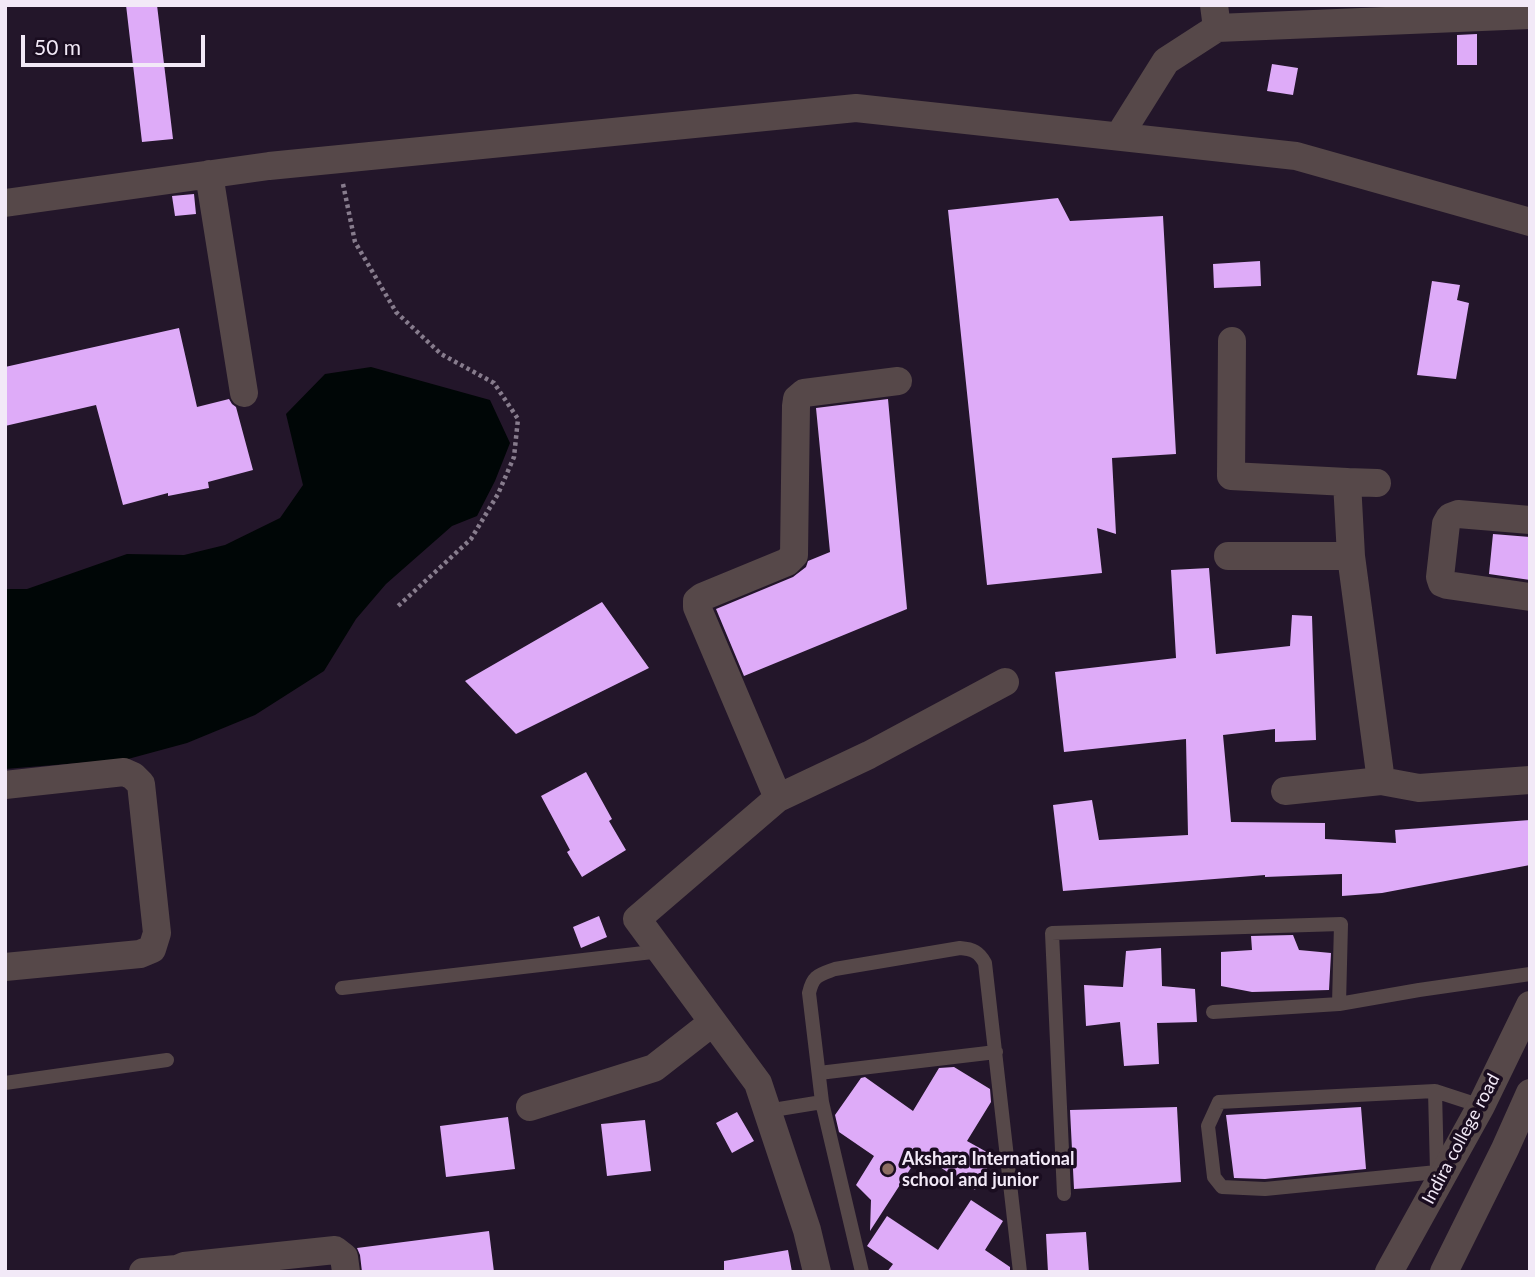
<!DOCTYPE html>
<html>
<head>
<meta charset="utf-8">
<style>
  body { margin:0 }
  #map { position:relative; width:1535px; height:1277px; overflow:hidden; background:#23162a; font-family:Lato,sans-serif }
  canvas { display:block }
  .frame { position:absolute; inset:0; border:7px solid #f2e9f7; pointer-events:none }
  .scale { position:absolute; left:21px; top:35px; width:184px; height:32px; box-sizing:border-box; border:4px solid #f2e9f7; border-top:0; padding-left:9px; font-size:21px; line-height:24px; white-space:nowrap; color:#f2e9f7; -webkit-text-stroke:5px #1a0d20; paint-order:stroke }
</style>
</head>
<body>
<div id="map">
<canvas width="1535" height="1277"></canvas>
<div class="frame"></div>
<div class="scale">50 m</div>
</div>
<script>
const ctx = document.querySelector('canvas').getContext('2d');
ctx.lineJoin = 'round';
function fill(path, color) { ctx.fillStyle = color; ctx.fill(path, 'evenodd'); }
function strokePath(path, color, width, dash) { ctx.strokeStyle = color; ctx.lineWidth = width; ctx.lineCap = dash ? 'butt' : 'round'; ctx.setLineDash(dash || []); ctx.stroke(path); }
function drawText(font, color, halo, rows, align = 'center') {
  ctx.font = font + ' Lato,sans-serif'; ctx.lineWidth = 7; ctx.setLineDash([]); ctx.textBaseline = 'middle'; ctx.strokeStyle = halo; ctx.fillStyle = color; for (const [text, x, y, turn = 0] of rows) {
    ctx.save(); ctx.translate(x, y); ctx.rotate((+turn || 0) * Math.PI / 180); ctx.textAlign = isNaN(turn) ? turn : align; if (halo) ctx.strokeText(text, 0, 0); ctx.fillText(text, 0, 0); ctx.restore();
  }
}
fill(new Path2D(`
  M 371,367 L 490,400 L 510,443 L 495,481 L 477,516 L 452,526 L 386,584 L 356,619 L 324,671 L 255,715 L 187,743 L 128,759 L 5,769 L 5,589 L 27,589 L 127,554 L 184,555 L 225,545 L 280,518 L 303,485 L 286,414 L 325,374 Z`), '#000606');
fill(new Path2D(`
  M 126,5 L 157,5 L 173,139 L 142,142 Z
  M 1477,34 L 1477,65 L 1457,65 L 1457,35 Z
  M 1272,64 L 1298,68 L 1293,95 L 1267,91 Z
  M 194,194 L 196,214 L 175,216 L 172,196 Z
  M 1058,198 L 1070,221 L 1163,216 L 1176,454 L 1112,458 L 1116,534 L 1097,528 L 1102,573 L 987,585 L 948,210 Z
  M 1260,261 L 1261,286 L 1214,288 L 1213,264 Z
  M 1432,281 L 1460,285 L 1457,300 L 1469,303 L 1456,379 L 1417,375 Z
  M 179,328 L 197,407 L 229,399 L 232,404 L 236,407 L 253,470 L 208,482 L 209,488 L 168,496 L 168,493 L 123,505 L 96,405 L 5,426 L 5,367 Z
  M 888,399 L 907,609 L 744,676 L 716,609 L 793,577 L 806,567 L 808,561 L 830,552 L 816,408 Z
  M 1493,534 L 1530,537 L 1530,580 L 1489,574 Z
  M 1209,568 L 1216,654 L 1290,646 L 1292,615 L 1312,616 L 1316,740 L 1275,742 L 1275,729 L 1223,735 L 1231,822 L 1325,823 L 1325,839 L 1396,843 L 1395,830 L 1530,820 L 1530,865 L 1382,893 L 1342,896 L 1342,874 L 1265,877 L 1265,875 L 1063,891 L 1053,805 L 1092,800 L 1099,840 L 1188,835 L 1186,739 L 1064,752 L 1055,672 L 1176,658 L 1171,570 Z
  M 602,602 L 649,668 L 516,734 L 465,681 Z
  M 586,772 L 612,819 L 609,821 L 626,850 L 582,877 L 567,852 L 570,850 L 541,796 Z
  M 599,916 L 607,937 L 581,948 L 573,927 Z
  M 1293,935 L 1299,950 L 1331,953 L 1329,990 L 1252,992 L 1221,986 L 1221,952 L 1252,950 L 1251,936 Z
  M 1161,948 L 1162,986 L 1195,989 L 1197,1022 L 1157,1023 L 1159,1064 L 1124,1066 L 1120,1022 L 1086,1026 L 1084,985 L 1123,987 L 1126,951 Z
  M 954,1067 L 990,1089 L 991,1102 L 967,1141 L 994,1156 L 975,1190 L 920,1154 L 870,1231 L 871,1200 L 856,1185 L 874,1156 L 839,1132 L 835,1115 L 861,1078 L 865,1077 L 913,1111 L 939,1068 Z
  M 1177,1107 L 1181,1182 L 1074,1189 L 1070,1110 Z
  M 1361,1107 L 1366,1169 L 1265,1179 L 1234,1178 L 1226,1115 Z
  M 737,1112 L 754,1141 L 732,1153 L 716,1123 Z
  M 508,1117 L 515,1169 L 446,1177 L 440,1126 Z
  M 645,1120 L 651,1171 L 607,1176 L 601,1124 Z
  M 971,1200 L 1003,1221 L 985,1250 L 1010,1267 L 1010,1272 L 887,1272 L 893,1264 L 867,1246 L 887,1216 L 938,1250 Z
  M 489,1231 L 494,1272 L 362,1272 L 360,1255 L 357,1248 Z
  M 1086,1232 L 1089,1272 L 1048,1272 L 1046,1234 Z
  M 788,1250 L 792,1272 L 724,1272 L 724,1261 Z`), '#deabf8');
strokePath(new Path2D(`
  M 343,184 L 355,242 L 396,312 L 441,354 L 494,383 L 518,419 L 514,457 L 498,494 L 471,539 L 396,608`), '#877c8d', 4.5, [3.5, 3.5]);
strokePath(new Path2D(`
  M 342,988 L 661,951
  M 1213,1012 L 1339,1004 L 1419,990 L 1530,974
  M 819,1073 L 996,1052
  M 5,1083 L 167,1060
  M 1435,1091 L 1437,1172 L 1265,1189 L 1222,1187 L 1214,1177 L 1208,1126 L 1219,1102 L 1435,1091 L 1481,1106
  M 767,1111 L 822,1102
  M 1064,1194 L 1052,933 L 1341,924 L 1339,1004
  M 862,1272 L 822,1102 L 809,993 C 813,975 819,975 835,969 L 960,948 C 973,949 979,952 985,963 L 1020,1272`), '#564849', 14);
strokePath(new Path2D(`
  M 1214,5 L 1217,28 L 1530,15
  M 1119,136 L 1166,61 L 1217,28
  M 209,174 L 244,393
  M 5,203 L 269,166 L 856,108 L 1296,156 L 1530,222
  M 1232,341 L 1231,476 L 1347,482 L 1351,556 L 1381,781 L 1419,788 L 1530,780
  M 1347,482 L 1377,483
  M 1530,520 L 1458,514 L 1450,517 L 1446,524 L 1440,577 L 1442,583 L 1447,585 L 1530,597
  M 1228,556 L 1351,556
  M 5,785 L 124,772 L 133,776 L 141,784 L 157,933 L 152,949 L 140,954 L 5,967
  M 1285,791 L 1381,781
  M 778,798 L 697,607 L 697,601 L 702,597 L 787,562 L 794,555 L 796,406 L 797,399 L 804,393 L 898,381
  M 530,1107 L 654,1068 L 713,1022
  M 143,1272 L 177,1269
  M 175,1272 L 177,1269 L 184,1266 L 335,1250 L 344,1257 L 346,1272
  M 817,1272 L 807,1230 L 758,1083 L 637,919 L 778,798 L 869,755 L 1005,682
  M 1389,1272 L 1481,1106 L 1530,1005
  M 1444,1272 L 1505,1149 L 1530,1093`), '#564849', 28);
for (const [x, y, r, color] of [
  [888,1169,7,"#8d6e63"]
]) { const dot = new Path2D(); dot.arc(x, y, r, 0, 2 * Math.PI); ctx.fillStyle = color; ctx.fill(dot); strokePath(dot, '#1a0d20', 2.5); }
drawText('18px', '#f2e9f7', '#1a0d20', [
  ["Indira college road",1461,1139,-62]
]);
drawText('bold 18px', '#f2e9f7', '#1a0d20', [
  ["Akshara International",902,1159],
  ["school and junior",902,1180]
], 'left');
</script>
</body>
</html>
